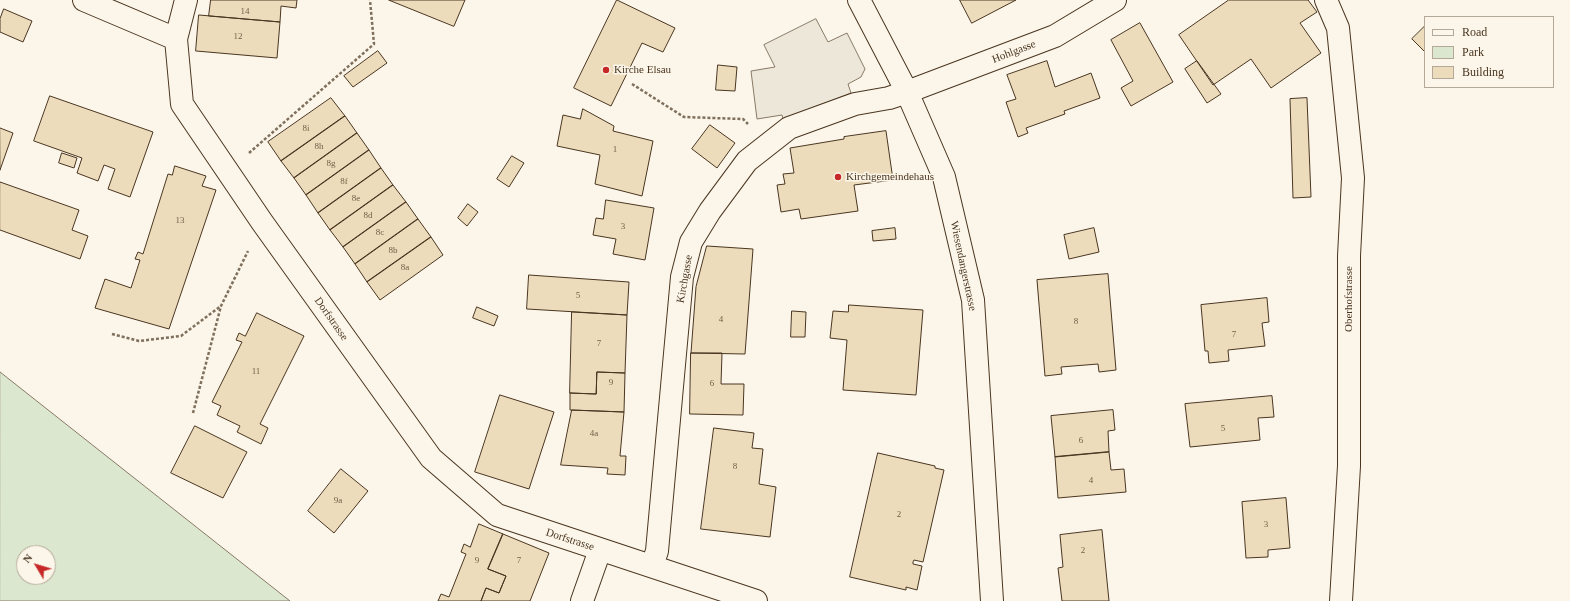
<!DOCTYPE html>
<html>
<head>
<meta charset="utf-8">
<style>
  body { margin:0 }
  #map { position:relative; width:1570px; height:601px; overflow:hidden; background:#fbf6e9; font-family:Georgia,serif }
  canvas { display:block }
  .legend { position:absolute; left:1424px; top:16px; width:130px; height:72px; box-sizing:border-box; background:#fbf6e9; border:1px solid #b4a999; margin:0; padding:5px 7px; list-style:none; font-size:12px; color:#4a3520 }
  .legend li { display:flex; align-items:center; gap:8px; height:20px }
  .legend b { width:20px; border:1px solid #b4a999 }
  .north { position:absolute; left:16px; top:545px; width:40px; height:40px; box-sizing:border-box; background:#fbf6e9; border:1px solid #b4a999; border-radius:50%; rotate:308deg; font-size:11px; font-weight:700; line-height:16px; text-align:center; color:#4a3520 }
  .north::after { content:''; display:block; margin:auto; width:14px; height:18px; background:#c62828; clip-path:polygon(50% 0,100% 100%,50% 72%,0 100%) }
</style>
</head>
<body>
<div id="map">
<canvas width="1570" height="601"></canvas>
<ul class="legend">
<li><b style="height:5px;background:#fbf6e9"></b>Road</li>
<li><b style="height:11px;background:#dce7d0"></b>Park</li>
<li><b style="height:11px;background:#ecdcbc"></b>Building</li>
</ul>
<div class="north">N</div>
</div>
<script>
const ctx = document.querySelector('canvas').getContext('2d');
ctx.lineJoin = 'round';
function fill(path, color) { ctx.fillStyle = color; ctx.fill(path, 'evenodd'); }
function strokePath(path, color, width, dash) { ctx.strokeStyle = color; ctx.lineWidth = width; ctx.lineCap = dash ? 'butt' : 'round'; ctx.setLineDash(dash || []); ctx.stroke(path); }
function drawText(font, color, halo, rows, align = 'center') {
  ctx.font = font + ' Georgia,serif'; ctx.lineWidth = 3; ctx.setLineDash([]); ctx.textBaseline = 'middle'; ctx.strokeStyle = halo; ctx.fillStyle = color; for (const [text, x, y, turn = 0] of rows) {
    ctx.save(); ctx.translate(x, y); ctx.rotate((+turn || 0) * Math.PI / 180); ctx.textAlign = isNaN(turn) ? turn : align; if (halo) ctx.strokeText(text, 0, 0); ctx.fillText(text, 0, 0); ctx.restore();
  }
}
const green = new Path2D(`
  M 0,372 L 290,601 L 0,601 ZM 24,553 L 48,553 L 48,577 L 24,577 Z`);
fill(green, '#dce7d0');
strokePath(green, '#887966', 1);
const parking = new Path2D(`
  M 816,19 L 828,42 L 847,33 L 865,69 L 861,77 L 848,84 L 851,93 L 783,119 L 782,115 L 757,119 L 751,71 L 775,67 L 764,45 Z`);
fill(parking, '#ede7d9');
strokePath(parking, '#887966', 1);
const building = new Path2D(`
  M 211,0 L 297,0 L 296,8 L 281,6 L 280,22 L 209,16 Z
  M 389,0 L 465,0 L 454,26 Z
  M 617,0 L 675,28 L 663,52 L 642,43 L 611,106 L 574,88 Z
  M 960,0 L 1016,0 L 972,23 Z
  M 1229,0 L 1308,0 L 1317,12 L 1300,23 L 1321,53 L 1271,88 L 1251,59 L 1213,85 L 1179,35 Z
  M 4,9 L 32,21 L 23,42 L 0,32 L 0,19 Z
  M 199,15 L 280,22 L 277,58 L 196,51 Z
  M 1140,23 L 1173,82 L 1131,106 L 1121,88 L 1133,81 L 1111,40 Z
  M 1425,26 L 1425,52 L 1412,39 Z
  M 378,51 L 387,63 L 353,87 L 344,76 Z
  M 1047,61 L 1055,87 L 1091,73 L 1100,98 L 1064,111 L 1065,114 L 1026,128 L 1028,133 L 1018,137 L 1006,102 L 1016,99 L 1007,75 Z
  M 1197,61 L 1221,94 L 1207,103 L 1185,69 Z
  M 718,65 L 737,67 L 735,91 L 716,90 Z
  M 50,96 L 153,132 L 130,197 L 108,189 L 115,169 L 104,165 L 98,181 L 77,173 L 82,158 L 34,141 Z
  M 331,98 L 345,116 L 281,161 L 268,142 Z
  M 1307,98 L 1311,197 L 1293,198 L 1290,99 Z
  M 583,109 L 614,126 L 613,131 L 653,141 L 642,196 L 595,184 L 600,155 L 557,146 L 563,115 L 580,119 Z
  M 345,116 L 357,133 L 294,178 L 281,161 Z
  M 710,125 L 735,143 L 717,168 L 692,149 Z
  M 0,128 L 13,133 L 0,170 Z
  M 886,131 L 893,180 L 854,185 L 858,211 L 801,219 L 799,209 L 781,212 L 777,185 L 785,184 L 783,174 L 794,173 L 790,148 L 844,139 L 844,137 Z
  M 357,133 L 369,150 L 306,195 L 294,178 Z
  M 369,150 L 381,168 L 318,213 L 306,195 Z
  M 62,153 L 77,158 L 74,168 L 59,163 Z
  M 512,156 L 524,163 L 509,187 L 497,179 Z
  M 175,166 L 206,176 L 202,186 L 216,190 L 169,329 L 95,308 L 105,279 L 131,288 L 140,260 L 135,259 L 138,252 L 143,254 L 168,174 L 172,175 Z
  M 381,168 L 393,185 L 330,230 L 318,213 Z
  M 0,182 L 79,210 L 72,230 L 88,236 L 80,259 L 0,230 Z
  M 393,185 L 406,202 L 343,247 L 330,230 Z
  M 606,200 L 654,208 L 645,260 L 613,254 L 616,239 L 593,235 L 596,218 L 603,219 Z
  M 406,202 L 418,219 L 355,264 L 343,247 Z
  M 468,204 L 478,212 L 467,226 L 458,218 Z
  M 418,219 L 431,237 L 367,282 L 355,264 Z
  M 895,228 L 896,239 L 873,241 L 872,231 Z
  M 1094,228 L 1099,252 L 1069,259 L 1064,235 Z
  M 431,237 L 443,255 L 380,300 L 367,282 Z
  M 707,246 L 753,249 L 745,354 L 691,353 L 696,287 Z
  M 1108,274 L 1116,370 L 1099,372 L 1098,364 L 1061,367 L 1062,374 L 1045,376 L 1037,280 Z
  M 529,275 L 629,282 L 627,315 L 527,309 Z
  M 1267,298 L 1269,322 L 1262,323 L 1265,346 L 1228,350 L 1229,361 L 1209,363 L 1208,351 L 1205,351 L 1201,305 Z
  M 849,305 L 923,310 L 916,395 L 843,390 L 847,340 L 830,338 L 833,311 L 848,312 Z
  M 477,307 L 498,316 L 494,326 L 473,318 Z
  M 792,311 L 806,312 L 805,337 L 791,337 Z
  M 572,312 L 627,315 L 625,373 L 597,372 L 596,394 L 570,393 Z
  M 257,313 L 304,336 L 260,424 L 268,428 L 261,444 L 237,432 L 240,426 L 217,415 L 221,406 L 212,402 L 242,342 L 236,340 L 239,333 L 245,336 Z
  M 691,353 L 722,353 L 721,384 L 744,384 L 743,415 L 690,414 Z
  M 597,372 L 625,373 L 624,412 L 570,410 L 570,393 L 596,394 Z
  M 500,395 L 554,412 L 529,489 L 475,472 Z
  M 1272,396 L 1274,417 L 1258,418 L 1260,440 L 1190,447 L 1185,404 Z
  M 572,410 L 624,412 L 620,456 L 626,456 L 625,475 L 607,474 L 608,468 L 561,465 Z
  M 1113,410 L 1115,430 L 1108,431 L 1109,452 L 1055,457 L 1051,416 Z
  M 195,426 L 247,452 L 223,498 L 171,473 Z
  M 714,428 L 754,433 L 752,448 L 763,449 L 759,484 L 776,487 L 770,537 L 701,529 Z
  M 1109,452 L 1111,470 L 1124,469 L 1126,492 L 1058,498 L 1055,457 Z
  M 878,453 L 935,466 L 935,468 L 944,470 L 923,562 L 914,560 L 913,562 L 913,564 L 922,566 L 917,590 L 906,587 L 906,590 L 850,577 Z
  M 341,469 L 368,491 L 334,533 L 308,511 Z
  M 1286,498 L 1290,548 L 1268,550 L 1268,557 L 1246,558 L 1242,502 Z
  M 479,524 L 503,534 L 488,569 L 506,576 L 499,593 L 486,588 L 481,601 L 438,601 L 441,594 L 449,597 L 466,554 L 461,552 L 464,544 L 470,547 Z
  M 1102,530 L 1109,601 L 1062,601 L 1058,568 L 1063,567 L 1060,535 Z
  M 503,534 L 549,553 L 530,601 L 481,601 L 486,588 L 499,593 L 506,576 L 488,569 Z`);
fill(building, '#ecdcbc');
strokePath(building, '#4a3520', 1);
const minor = new Path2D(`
  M 84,0 L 176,39
  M 186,0 L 176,39 L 182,104 L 262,222 L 431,458 L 497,515 L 756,601
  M 1326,0 L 1338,28 L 1353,178 L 1349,256 L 1349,466 L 1341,601
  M 652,566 L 657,551 L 682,277 L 691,242 L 710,211 L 747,161 L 789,128 L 855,104 L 889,98 L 907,92
  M 582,601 L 600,550`);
const tertiary = new Path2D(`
  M 907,92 L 1055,36 L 1115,0`);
const secondary = new Path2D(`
  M 859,0 L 907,92 L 944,177 L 973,300 L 992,601`);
strokePath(minor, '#4a3520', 24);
strokePath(tertiary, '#4a3520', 24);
strokePath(secondary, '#4a3520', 24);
strokePath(new Path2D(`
  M 632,84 L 684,117 L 743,119 L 748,124
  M 249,153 L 374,44 L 370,0
  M 112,334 L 139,341 L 181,336 L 221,306
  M 193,413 L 221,306 L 248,251`), '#7f6f5c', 2.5, [3, 2]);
strokePath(minor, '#fbf6e9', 22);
strokePath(tertiary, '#fbf6e9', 22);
strokePath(secondary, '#fbf6e9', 22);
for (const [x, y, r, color] of [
  [606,70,4,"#c62828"],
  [838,177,4,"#c62828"]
]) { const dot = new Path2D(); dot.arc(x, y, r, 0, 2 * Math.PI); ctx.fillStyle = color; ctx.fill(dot); strokePath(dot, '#fbf6e9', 1.5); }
drawText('9px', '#725f47', null, [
  ["14",245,12],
  ["12",238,37],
  ["8i",306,129],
  ["8h",319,147],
  ["1",615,150],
  ["8g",331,164],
  ["8f",344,182],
  ["8e",356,199],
  ["8d",368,216],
  ["13",180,221],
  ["3",623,227],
  ["8c",380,233],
  ["8b",393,251],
  ["8a",405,268],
  ["5",578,296],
  ["4",721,320],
  ["8",1076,322],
  ["7",1234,335],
  ["7",599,344],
  ["11",256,372],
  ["9",611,383],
  ["6",712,384],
  ["5",1223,429],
  ["4a",594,434],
  ["6",1081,441],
  ["8",735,467],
  ["4",1091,481],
  ["9a",338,501],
  ["2",899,515],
  ["3",1266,525],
  ["2",1083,551],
  ["9",477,561],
  ["7",519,561]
]);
drawText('11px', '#4a3520', '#fbf6e9', [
  ["Hohlgasse",1014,52,-21],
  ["Wiesendangerstrasse",963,266,78],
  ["Kirchgasse",685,279,-80],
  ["Oberhofstrasse",1349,299,-90],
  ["Dorfstrasse",331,319,55],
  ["Dorfstrasse",570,540,18]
]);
drawText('11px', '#4a3520', '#fbf6e9', [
  ["Kirche Elsau",614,70],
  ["Kirchgemeindehaus",846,177]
], 'left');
</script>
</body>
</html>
